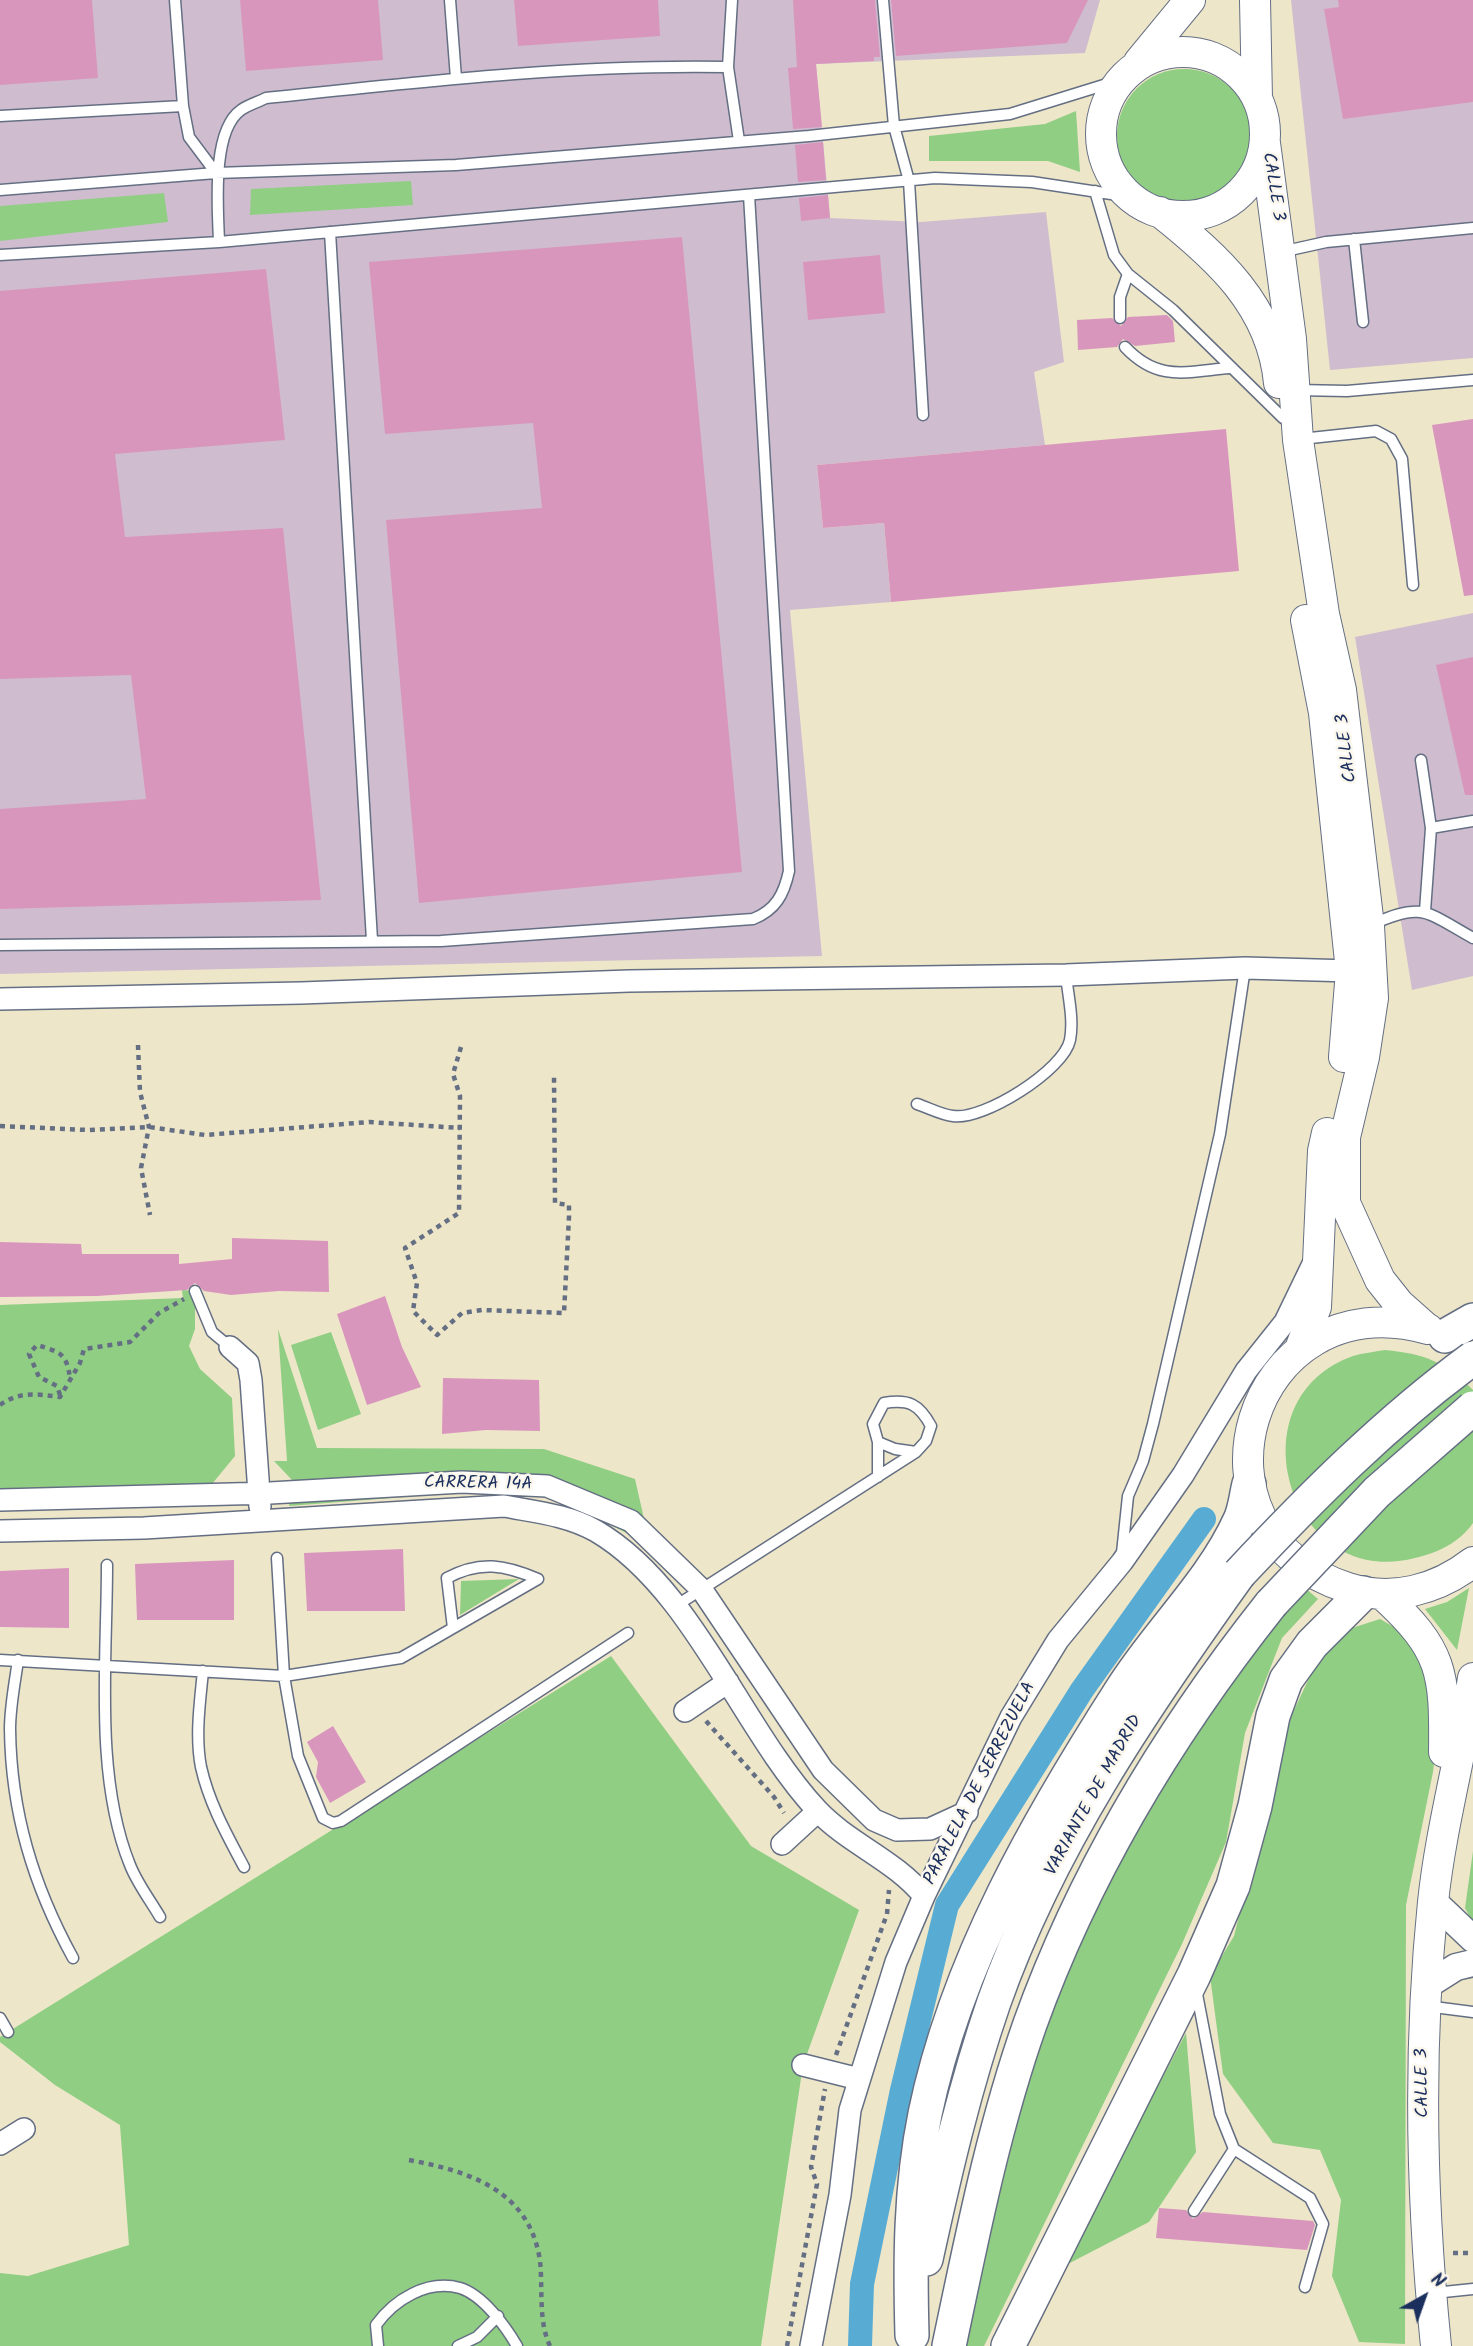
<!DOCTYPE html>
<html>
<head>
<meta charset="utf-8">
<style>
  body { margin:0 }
  #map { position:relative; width:1473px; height:2346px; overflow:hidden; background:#eee6c9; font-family:Kalam,sans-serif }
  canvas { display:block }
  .north { position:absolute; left:1389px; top:2262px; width:70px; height:70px; -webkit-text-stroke:5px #fbf7ec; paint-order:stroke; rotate:40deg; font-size:19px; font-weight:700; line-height:28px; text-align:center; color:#1b2f5e }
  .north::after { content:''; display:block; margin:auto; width:24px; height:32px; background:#1b2f5e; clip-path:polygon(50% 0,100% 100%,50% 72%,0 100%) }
</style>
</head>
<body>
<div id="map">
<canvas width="1473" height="2346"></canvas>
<div class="north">N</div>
</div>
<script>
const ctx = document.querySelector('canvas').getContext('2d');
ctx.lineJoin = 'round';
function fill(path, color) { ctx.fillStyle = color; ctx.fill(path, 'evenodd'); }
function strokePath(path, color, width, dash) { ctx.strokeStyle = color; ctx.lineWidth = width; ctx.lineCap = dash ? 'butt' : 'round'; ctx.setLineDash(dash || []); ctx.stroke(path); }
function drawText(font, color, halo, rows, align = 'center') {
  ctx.font = font + ' Kalam,sans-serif'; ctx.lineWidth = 5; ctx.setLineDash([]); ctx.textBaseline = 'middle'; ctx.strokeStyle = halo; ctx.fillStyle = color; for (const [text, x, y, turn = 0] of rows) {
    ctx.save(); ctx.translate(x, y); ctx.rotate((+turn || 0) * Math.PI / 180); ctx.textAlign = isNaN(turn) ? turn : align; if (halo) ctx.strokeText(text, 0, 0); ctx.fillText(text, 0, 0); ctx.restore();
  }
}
fill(new Path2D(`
  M 0,0 L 1100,0 L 1085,53 L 816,64 L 830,218 L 921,222 L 1046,212 L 1064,362 L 1034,372 L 1045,445 L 817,465 L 823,528 L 884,523 L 891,602 L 790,610 L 822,956 L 0,974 Z
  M 1291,0 L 1473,0 L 1473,358 L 1330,370 Z
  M 1473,613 L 1473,976 L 1412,990 L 1355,637 Z`), '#cfbdcf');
fill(new Path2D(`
  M1117 136a67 67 0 1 1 134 0a67 67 0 1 1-134 0Z
  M 1076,111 L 1080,172 L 1048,161 L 929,161 L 929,136 L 1045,124 Z
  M 411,181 L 413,205 L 250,215 L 251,189 Z
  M 164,193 L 168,222 L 0,241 L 0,206 Z
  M 182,1290 L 195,1291 L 195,1329 L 189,1346 L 200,1369 L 232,1398 L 235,1456 L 212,1484 L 213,1504 L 0,1510 L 0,1305 L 183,1298 Z
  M 278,1329 L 317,1448 L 544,1449 L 635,1479 L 650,1545 L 561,1500 L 493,1490 L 289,1506 L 292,1480 L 274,1461 L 287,1461 Z
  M 331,1332 L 361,1414 L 318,1430 L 291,1345 Z
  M 1385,1350 C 1425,1354 1444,1361 1473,1390 L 1473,1523 C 1460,1542 1438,1553 1415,1558 C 1289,1591 1231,1399 1353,1356 C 1363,1353 1374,1352 1385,1350 Z
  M 519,1579 L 460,1615 L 461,1581 Z
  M 1304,1587 L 1318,1599 L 1282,1638 L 1245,1733 L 1226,1842 L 1182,1944 L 984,2346 L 961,2346 L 1036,2051 L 1088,1920 L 1189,1735 Z
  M 1469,1588 L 1457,1650 L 1425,1609 L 1447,1602 Z
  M 1380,1619 L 1406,1634 L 1425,1658 L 1440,1713 L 1433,1772 L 1406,1905 L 1405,2344 L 1359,2342 L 1332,2276 L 1341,2200 L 1320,2150 L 1273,2143 L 1223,2074 L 1210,1976 L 1234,1936 L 1287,1725 L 1312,1672 L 1330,1647 L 1352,1628 Z
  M 611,1656 L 751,1846 L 859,1910 L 803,2065 L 761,2346 L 0,2346 L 0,2273 L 28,2276 L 129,2245 L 120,2125 L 55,2085 L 0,2042 L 0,2037 Z
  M 1473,1851 L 1473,1923 L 1465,1908 Z
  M 1186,2033 L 1196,2152 L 1149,2222 L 1062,2267 Z`), '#90ce84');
strokePath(new Path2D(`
  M 860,2346 L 862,2284 L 902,2090 L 947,1905 L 1082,1690 L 1204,1519`), '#58acd4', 24);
fill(new Path2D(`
  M 0,0 L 92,0 L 98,78 L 0,85 Z
  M 240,0 L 378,0 L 383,60 L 246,71 Z
  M 514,0 L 658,0 L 660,36 L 518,46 Z
  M 793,0 L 875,0 L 880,57 L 874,57 L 874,61 L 816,64 L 822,127 L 793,129 L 788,68 L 797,67 Z
  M 891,0 L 1088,0 L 1067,43 L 896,56 Z
  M 1338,0 L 1473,0 L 1473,102 L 1343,119 L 1324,9 L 1339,7 Z
  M 823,142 L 826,180 L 798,182 L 795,145 Z
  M 828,195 L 830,218 L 801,221 L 799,198 Z
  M 682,237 L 742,872 L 419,903 L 386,520 L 542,508 L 533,423 L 385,434 L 369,262 Z
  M 880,255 L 885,313 L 808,320 L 803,262 Z
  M 266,269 L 285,440 L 115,454 L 125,537 L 283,528 L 321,900 L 0,909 L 0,809 L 146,799 L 131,675 L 0,679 L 0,291 Z
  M 1167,315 L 1173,321 L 1175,342 L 1135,346 L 1123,339 L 1117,347 L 1078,350 L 1077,320 L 1112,318 L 1121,326 L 1128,317 Z
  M 1473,419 L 1473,595 L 1464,596 L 1432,425 Z
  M 1226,429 L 1239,571 L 891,602 L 884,523 L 823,528 L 817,465 Z
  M 1473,657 L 1473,795 L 1465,795 L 1436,665 Z
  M 232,1238 L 328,1241 L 329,1292 L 279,1291 L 231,1295 L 204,1291 L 195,1283 L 187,1290 L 97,1296 L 0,1297 L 0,1242 L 81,1244 L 82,1254 L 179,1254 L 179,1264 L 232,1259 Z
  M 385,1296 L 402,1347 L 421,1387 L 367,1405 L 337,1314 Z
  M 443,1378 L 539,1380 L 540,1431 L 486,1430 L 442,1434 Z
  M 403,1549 L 405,1611 L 307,1611 L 304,1553 Z
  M 234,1560 L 234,1620 L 137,1620 L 135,1564 Z
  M 69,1568 L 69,1628 L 0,1627 L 0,1571 Z
  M 333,1726 L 366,1782 L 330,1803 L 316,1777 L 318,1762 L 307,1742 Z
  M 1159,2208 L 1186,2210 L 1193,2219 L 1203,2212 L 1313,2221 L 1315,2225 L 1307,2250 L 1156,2238 Z`), '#d996bd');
const service = new Path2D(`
  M 175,0 L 183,106 L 189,137 L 216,173
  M 450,0 L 456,78
  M 883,0 L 894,126 L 909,181 L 923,415
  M 728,67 L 739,141
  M 0,116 L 183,106
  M 0,190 L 216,173 L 456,165 L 809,136 L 1010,114 L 1120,80
  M 1095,191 L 1114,255 L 1128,274 L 1173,310 L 1283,418
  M 330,232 L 372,940
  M 1354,239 L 1363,322
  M 219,242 C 218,209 211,131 241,110 C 248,105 258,102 266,98 C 419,82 574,64 728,67 L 732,0
  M 1281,252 L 1326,242 L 1473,228
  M 0,255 L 219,242 L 935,178 L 1032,182 L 1131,197
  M 1120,318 L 1120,297 L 1128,274
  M 1125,347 C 1158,382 1185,372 1229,368
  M 1296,390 L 1347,391 L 1473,380
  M 1301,439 L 1376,431 L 1391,439 L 1402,459 L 1413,585
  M 1421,760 L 1431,828 L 1425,911
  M 1431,828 L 1473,821
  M 1371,925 C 1423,901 1426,912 1473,938
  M 0,945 L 441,941 L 753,919 C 776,910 784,894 789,871 L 749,195
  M 917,1104 C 929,1108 942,1115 953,1116 C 983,1121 1064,1070 1070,1040 C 1074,1019 1068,996 1066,975
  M 195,1291 L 212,1332 L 230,1347
  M 878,1442 L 878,1477
  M 1122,1553 L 1128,1496 L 1143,1461 L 1153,1424 L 1220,1134 L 1245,968
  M 277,1558 L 284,1676 L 298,1756 L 323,1818 L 333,1823 L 341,1821 L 628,1633
  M 107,1565 C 107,1660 94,1776 130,1865 C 137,1883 150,1900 160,1917
  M 674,1607 L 916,1452 L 926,1441 L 931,1426 C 919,1404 909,1399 884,1403 L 873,1424 L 878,1442 L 895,1449 L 916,1452
  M 0,1660 L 284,1676 L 401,1658 L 538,1579 C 505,1565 480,1560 447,1578 L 453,1628
  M 18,1660 C 15,1682 10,1706 10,1729 C 11,1812 33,1885 73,1958
  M 203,1671 C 200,1702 195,1736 201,1767 C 209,1803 227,1835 244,1867
  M 1426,2006 L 1473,2012
  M 0,2018 L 8,2032
  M 1234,2149 L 1310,2198 L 1323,2224 L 1305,2287
  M 1194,2211 L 1234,2149 L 1220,2114 L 1196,1989
  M 1434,2293 L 1473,2289
  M 378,2346 L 376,2325 C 394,2300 427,2279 460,2288 C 483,2295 506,2327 517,2346
  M 458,2346 L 477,2337 L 498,2316`);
const minor = new Path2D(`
  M 0,999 L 301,993 L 629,981 L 1066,975 L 1245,968 L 1351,971
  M 230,1347 L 248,1363 L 251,1380 L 260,1507
  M 0,1500 L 270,1493 L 462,1482 L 547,1486 L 631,1521 L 702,1590 L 823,1770 L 874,1820 L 897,1830 L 930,1829 L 967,1812
  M 0,1531 L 144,1528 L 504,1506 C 536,1512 568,1515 596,1531 C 693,1588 741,1728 817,1810 C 849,1844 895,1860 924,1896
  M 685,1711 L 728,1682
  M 782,1844 L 818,1811
  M 803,2065 L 859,2079
  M 0,2144 L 24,2129
  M 811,2346 L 840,2195 L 850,2110 L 896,1962 L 924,1896 L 1011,1717 L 1058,1640 L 1122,1562 L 1183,1475 L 1246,1371 L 1285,1322 L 1314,1262`);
const tertiary = new Path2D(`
  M 1433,1901 L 1473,1939
  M 1426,1986 L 1456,1967 L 1473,1963`);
const secondary = new Path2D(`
  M 1255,0 L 1257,98
  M1101 134a82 82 0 1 1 164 0a82 82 0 1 1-164 0Z
  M 1139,62 L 1190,0
  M 1265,143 L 1291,339 L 1298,440 L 1324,614 L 1341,690 L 1369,926 L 1373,998 L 1364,1057 L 1345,1137 L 1345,1203 L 1380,1280 L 1399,1304 L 1426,1328
  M 1160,212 C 1217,257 1272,306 1279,383
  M 1306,620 L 1324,713 L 1351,971 L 1344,1057
  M 1428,1329 C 1247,1279 1172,1532 1348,1588 C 1392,1602 1437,1590 1473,1562
  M 1300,1349 L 1316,1307 L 1323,1151 L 1327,1133
  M 1383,1595 C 1443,1650 1445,1672 1444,1752
  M 1436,2346 C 1421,2199 1418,2049 1433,1902 C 1441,1826 1462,1753 1473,1678`);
const primary = new Path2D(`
  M 1445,1336 L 1473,1320
  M 926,2259 C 945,2172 965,2086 994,2002 C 1049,1846 1143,1708 1239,1574
  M 912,2335 C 910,2261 910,2188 925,2114 C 957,1960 1038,1820 1122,1689 C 1158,1632 1212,1582 1240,1520 C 1245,1509 1246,1496 1249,1484
  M 949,2346 C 972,2237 993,2129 1030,2024 C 1085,1871 1171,1730 1271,1604
  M 1008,2346 L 1194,1975 L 1233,1886 L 1255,1806 L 1273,1716 L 1286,1680 L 1312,1644 L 1363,1593`);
strokePath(service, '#656f83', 13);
strokePath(minor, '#656f83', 24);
strokePath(tertiary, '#656f83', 29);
strokePath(secondary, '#656f83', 32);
strokePath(primary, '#656f83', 36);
strokePath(new Path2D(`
  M 138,1045 L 140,1092 L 149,1127 L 141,1168 L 150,1215
  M 461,1047 L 453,1074 L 460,1096 L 459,1213 L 405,1248 L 417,1283 L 413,1311 L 437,1335 L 462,1313 L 482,1310 L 564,1313 L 569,1217 L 569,1205 L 555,1203 L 554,1075
  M 0,1126 L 88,1130 L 149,1127 L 205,1135 L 369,1122 L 460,1128
  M 60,1395 L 57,1386 L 39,1377 L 29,1354 L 37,1345 C 60,1352 67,1353 70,1379
  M 0,1405 C 19,1391 38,1394 60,1397 L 80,1363 L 84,1349 L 130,1342 L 159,1313 L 184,1299
  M 706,1721 L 774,1797 L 784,1813
  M 836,2055 L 887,1914 L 889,1890
  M 409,2160 C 468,2171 530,2190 540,2261 C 543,2288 538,2321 550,2346
  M 1453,2253 L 1473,2253
  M 787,2346 L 817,2184 L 811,2167 L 825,2089`), '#656f83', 4.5, [5, 5]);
strokePath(service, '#fff', 10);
strokePath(minor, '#fff', 21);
strokePath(tertiary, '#fff', 26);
strokePath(secondary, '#fff', 30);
strokePath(primary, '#fff', 33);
const primaryBridge = new Path2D(`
  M 1239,1574 C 1312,1496 1387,1421 1473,1358
  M 1271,1604 L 1377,1492 L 1473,1408`);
strokePath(primaryBridge, '#656f83', 36, []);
strokePath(primaryBridge, '#fff', 33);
drawText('18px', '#1b2f5e', '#fbf7ec', [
  ["CALLE 3",1272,187,81],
  ["CALLE 3",1348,748,-97],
  ["CARRERA 14A",478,1485,1],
  ["PARALELA DE SERREZUELA",981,1784,-63],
  ["VARIANTE DE MADRID",1095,1796,-61],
  ["CALLE 3",1424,2083,-91]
]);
</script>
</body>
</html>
